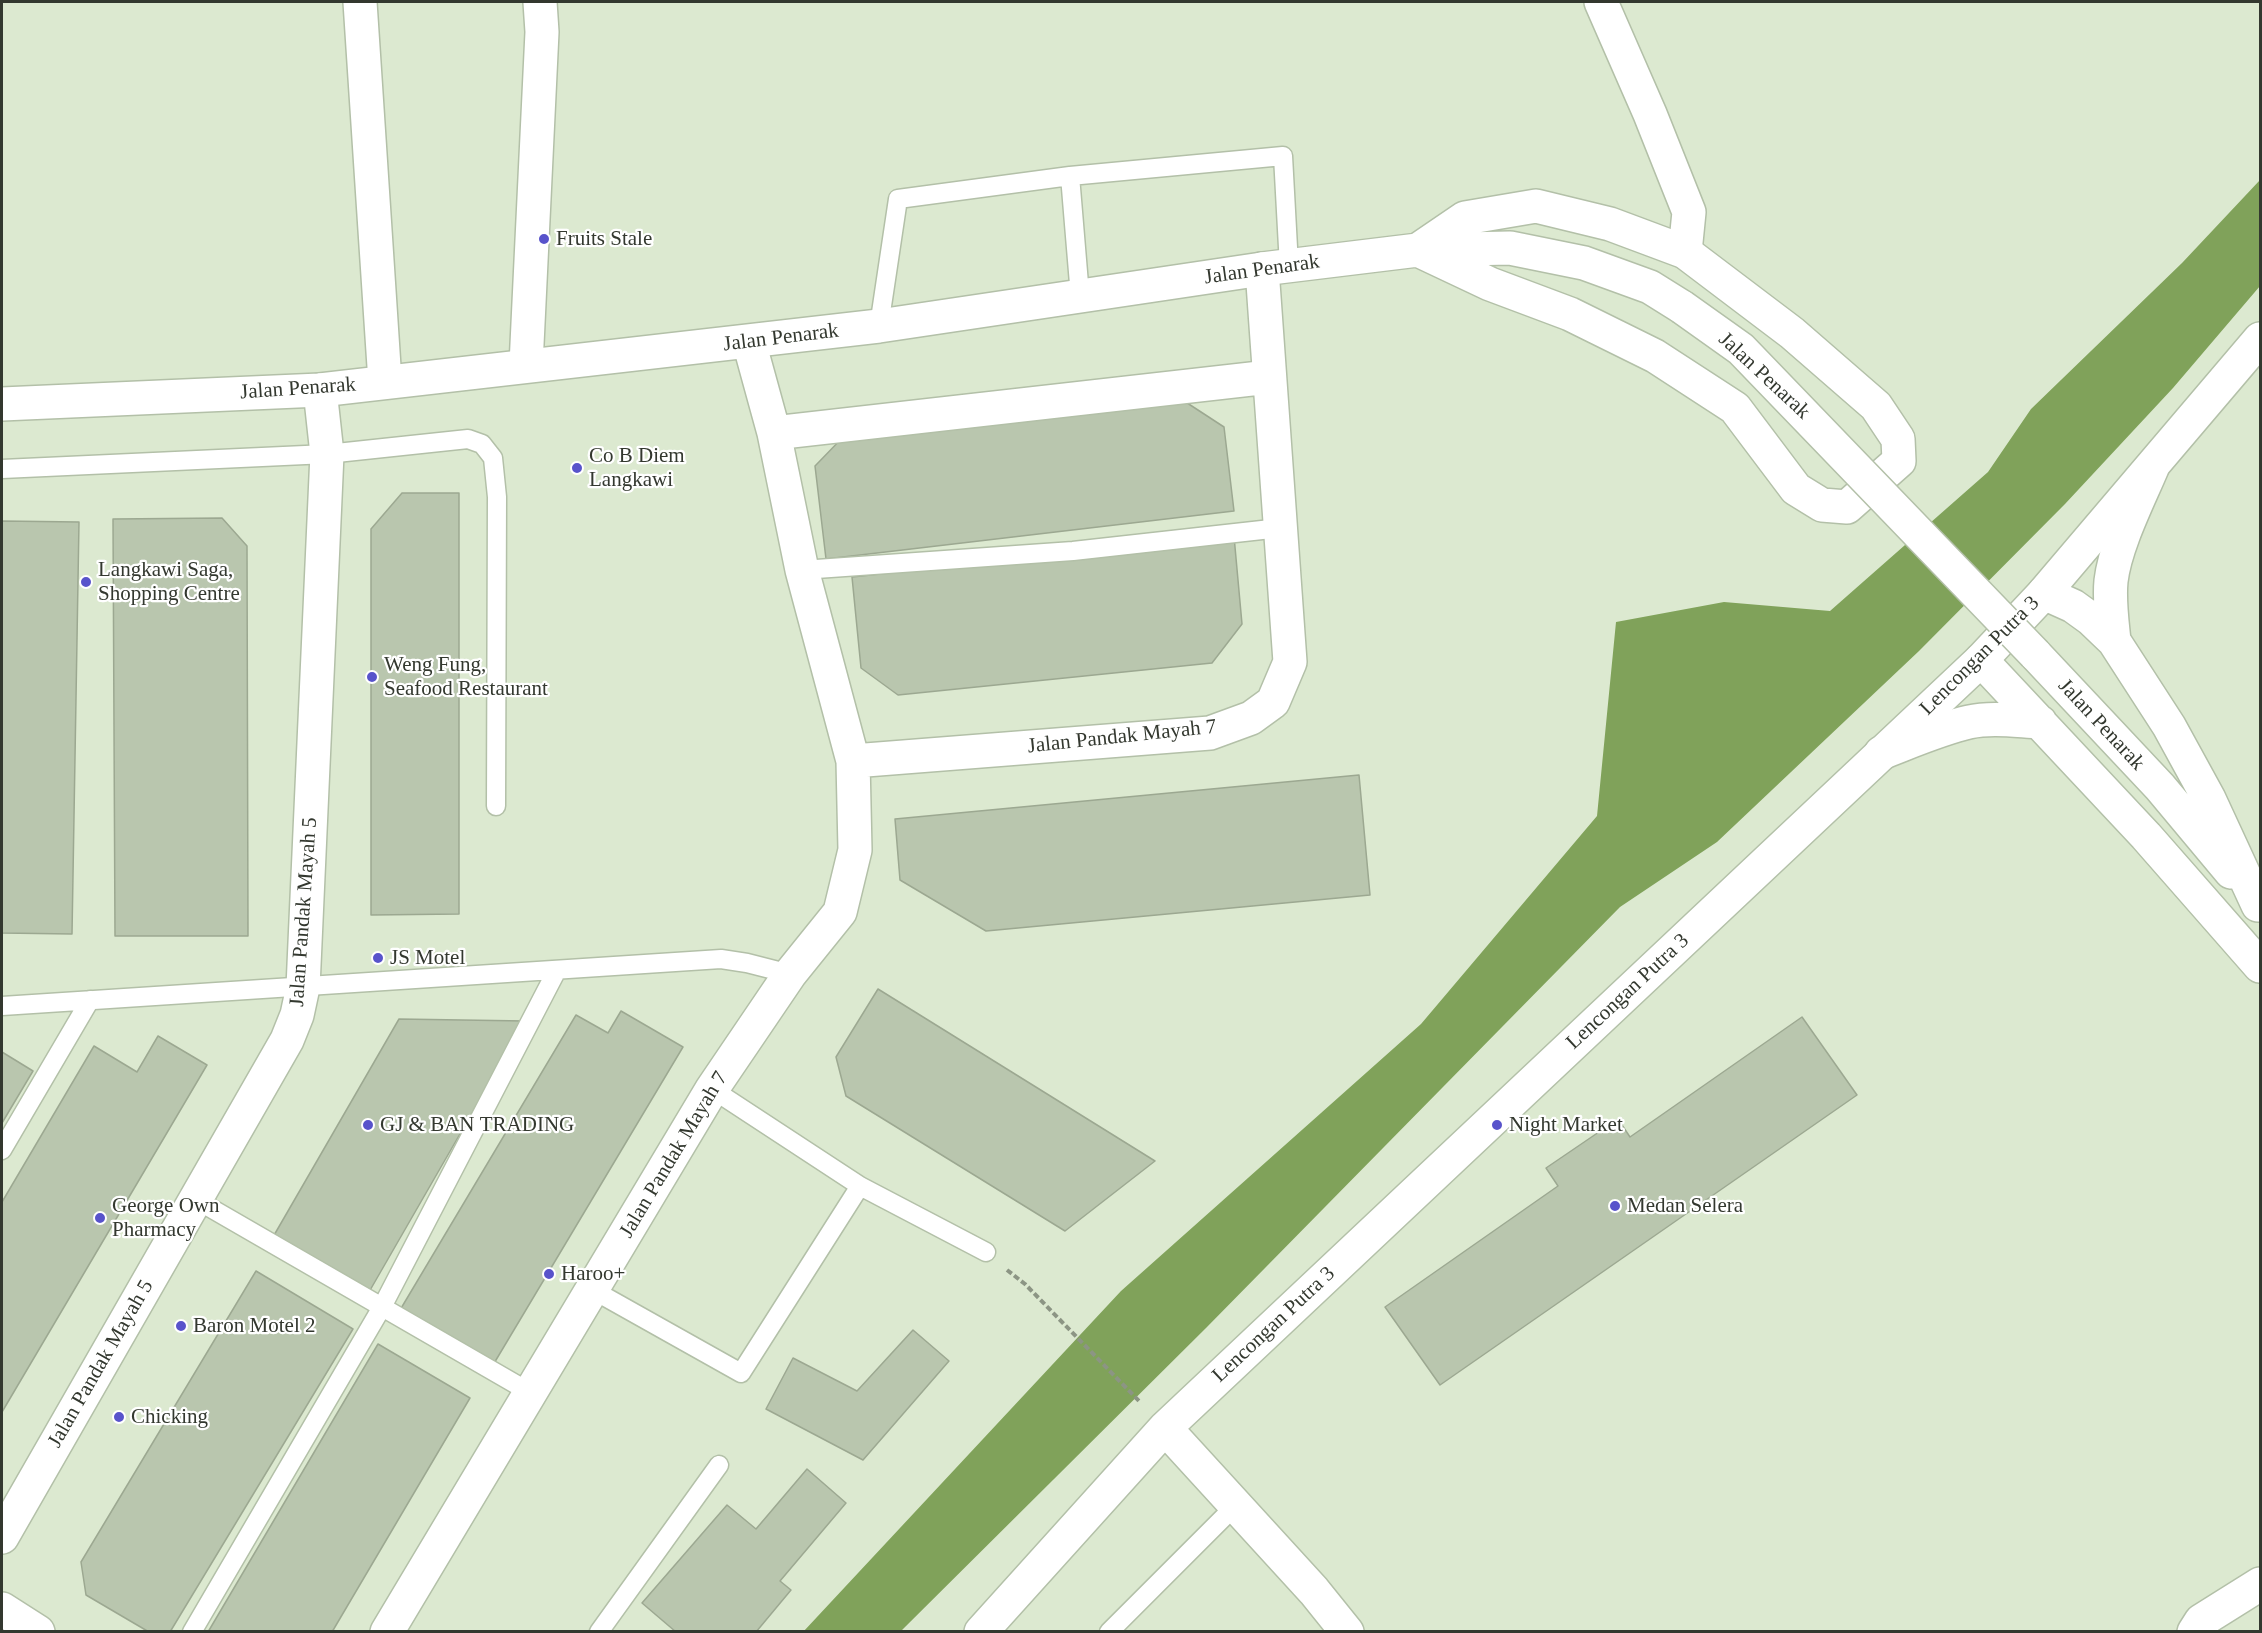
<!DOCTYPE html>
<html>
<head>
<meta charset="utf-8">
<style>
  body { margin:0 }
  #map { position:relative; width:2262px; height:1633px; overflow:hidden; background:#dce9d0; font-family:Georgia,serif }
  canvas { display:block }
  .frame { position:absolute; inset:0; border:3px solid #33382f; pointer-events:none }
</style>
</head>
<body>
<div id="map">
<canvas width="2262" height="1633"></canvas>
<div class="frame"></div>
</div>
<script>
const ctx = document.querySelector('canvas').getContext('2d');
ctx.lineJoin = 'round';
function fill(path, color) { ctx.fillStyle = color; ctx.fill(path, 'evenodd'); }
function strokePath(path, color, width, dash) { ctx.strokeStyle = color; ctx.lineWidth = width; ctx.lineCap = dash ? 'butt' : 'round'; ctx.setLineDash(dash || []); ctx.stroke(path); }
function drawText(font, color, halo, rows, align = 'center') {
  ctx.font = font + ' Georgia,serif'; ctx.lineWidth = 4.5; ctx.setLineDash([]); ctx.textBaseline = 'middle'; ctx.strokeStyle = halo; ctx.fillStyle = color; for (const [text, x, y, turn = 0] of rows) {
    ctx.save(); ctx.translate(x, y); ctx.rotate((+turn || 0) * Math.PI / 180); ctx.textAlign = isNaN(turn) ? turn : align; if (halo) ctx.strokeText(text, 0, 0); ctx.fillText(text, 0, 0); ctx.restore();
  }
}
fill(new Path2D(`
  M 2260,180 L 2260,286 L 2173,388 L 2065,504 L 1919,651 L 1717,842 L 1620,907 L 1206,1328 L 901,1631 L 803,1632 L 1121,1291 L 1421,1024 L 1597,816 L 1616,622 L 1724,602 L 1830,611 L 1988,472 L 2031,409 L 2182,263 Z`), '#80a25a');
const building = new Path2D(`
  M 1178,397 L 1224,427 L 1234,511 L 826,559 L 815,466 L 846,434 Z
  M 402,493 L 459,493 L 459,914 L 371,915 L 371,529 Z
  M 222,518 L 247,546 L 248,936 L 115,936 L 113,519 Z
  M 2,521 L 79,522 L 72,934 L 2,933 Z
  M 1234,536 L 1242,624 L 1212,663 L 898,695 L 861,668 L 852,577 Z
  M 1359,775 L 1370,895 L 986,931 L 900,880 L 895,819 Z
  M 878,989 L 1155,1161 L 1065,1231 L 846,1096 L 836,1057 Z
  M 621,1011 L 683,1047 L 493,1365 L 400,1310 L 576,1015 L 608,1033 Z
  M 1802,1017 L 1857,1095 L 1440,1385 L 1385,1307 L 1558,1186 L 1546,1168 L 1618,1119 L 1630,1137 Z
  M 399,1019 L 525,1021 L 369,1292 L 273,1237 Z
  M 158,1036 L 207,1065 L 2,1412 L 2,1202 L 94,1046 L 137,1072 Z
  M 2,1052 L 33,1071 L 2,1123 Z
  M 256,1271 L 353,1329 L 170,1632 L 149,1632 L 86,1595 L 81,1562 Z
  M 913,1330 L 949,1361 L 863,1460 L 766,1409 L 793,1358 L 857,1391 Z
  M 378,1344 L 470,1398 L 332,1632 L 208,1632 Z
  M 807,1469 L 846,1503 L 780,1581 L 791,1590 L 756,1632 L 676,1632 L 642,1603 L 727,1505 L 756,1529 Z`);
fill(building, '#b9c6ae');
strokePath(building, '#9ca891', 1.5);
const lane = new Path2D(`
  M 1070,176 L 1283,156 L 1289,266
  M 879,326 L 898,199 L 1070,176 L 1080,296
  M 2,469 L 327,454 L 468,439 L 482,444 L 493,458 L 497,497 L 496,806
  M 802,570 L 1073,551 L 1280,528
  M 2,1006 L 721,959 L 747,963 L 790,974
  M 712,1089 L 860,1186 L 986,1252
  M 2,1150 L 90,1000
  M 195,1199 L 531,1393
  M 593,1290 L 741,1373 L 860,1186
  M 192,1632 L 382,1307 L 557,970
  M 599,1632 L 719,1465
  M 1109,1632 L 1236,1505`);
const street = new Path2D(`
  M 360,2 L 385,382
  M 1601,2 L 1650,114 L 1689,212 L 1685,252
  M 749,342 L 774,433 L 802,570 L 853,761
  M 526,365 L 542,32 L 540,2
  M 774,433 L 1269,377
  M 1165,1428 L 1314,1591 L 1347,1632
  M 2,1537 L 287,1040 L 297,1015 L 303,987 L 327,454 L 320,390
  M 2,1609 L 38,1632
  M 387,1632 L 712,1089 L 790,974 L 840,912 L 855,850 L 853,761 L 1210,733 L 1251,718 L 1273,702 L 1290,662 L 1262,269
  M 981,1632 L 1165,1428 L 1981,660 L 2044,593 L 2260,339
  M 2194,1632 L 2201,1621 L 2260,1584`);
const secondary = new Path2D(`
  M 1536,206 L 1610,224 L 1685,252 L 1792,333 L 1876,406 L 1898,439 L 1899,461 L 1847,507 L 1822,505 L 1796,489 L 1735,408 L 1655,356 L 1570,314 L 1490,284 L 1418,250 L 1465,218 Z
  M 2,404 L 320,390 L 879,326 L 1262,269 L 1418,250 L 1510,248 L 1584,263 L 1650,287 L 1682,307
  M 2044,593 L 2073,606 L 2091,619 L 2114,641 L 2169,726 L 2209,799 L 2258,905
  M 2114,641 C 2112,621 2109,601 2111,581 C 2115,546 2138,501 2152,468
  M 2035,654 L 2160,787 L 2231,872
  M 1981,660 L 2146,836 L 2260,966
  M 1881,753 C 1910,742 1939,729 1969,722 C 1992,717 2017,721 2040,722`);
strokePath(lane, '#b3c0a8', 21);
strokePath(street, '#b3c0a8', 36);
strokePath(secondary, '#b3c0a8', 36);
strokePath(new Path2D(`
  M 1007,1270 L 1025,1284 L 1140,1402`), '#8c9584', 4, [6, 3]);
strokePath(lane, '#fff', 18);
strokePath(street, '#fff', 33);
strokePath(secondary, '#fff', 33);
const secondaryBridge = new Path2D(`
  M 1682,307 L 1741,349 L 2035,654`);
strokePath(secondaryBridge, '#b3c0a8', 36, []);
strokePath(secondaryBridge, '#fff', 33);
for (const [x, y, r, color] of [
  [544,239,6,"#5853cb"],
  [577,468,6,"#5853cb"],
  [86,582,6,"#5853cb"],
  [372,677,6,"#5853cb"],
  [378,958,6,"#5853cb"],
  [368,1125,6,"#5853cb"],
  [1497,1125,6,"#5853cb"],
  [1615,1206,6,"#5853cb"],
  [100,1218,6,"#5853cb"],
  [549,1274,6,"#5853cb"],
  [181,1326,6,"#5853cb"],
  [119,1417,6,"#5853cb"]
]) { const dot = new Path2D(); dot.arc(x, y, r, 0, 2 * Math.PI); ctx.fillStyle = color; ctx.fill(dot); strokePath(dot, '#fff', 2); }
drawText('21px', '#33382f', '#fff', [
  ["Fruits Stale",556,239],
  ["Co B Diem",589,456],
  ["Langkawi",589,480],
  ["Langkawi Saga,",98,570],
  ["Shopping Centre",98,594],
  ["Weng Fung,",384,665],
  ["Seafood Restaurant",384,689],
  ["JS Motel",390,958],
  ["GJ & BAN TRADING",380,1125],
  ["Night Market",1509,1125],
  ["George Own",112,1206],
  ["Pharmacy",112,1230],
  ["Medan Selera",1627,1206],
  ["Haroo+",561,1274],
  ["Baron Motel 2",193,1326],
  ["Chicking",131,1417]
], 'left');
drawText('21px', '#33382f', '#fff', [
  ["Jalan Penarak",1262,270,-8],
  ["Jalan Penarak",781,338,-7],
  ["Jalan Penarak",1764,376,43],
  ["Jalan Penarak",298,389,-4],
  ["Lencongan Putra 3",1980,656,-45],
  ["Jalan Penarak",2101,725,47],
  ["Jalan Pandak Mayah 7",1122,737,-6],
  ["Jalan Pandak Mayah 5",304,912,-86],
  ["Lencongan Putra 3",1628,992,-43],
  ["Jalan Pandak Mayah 7",674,1155,-59],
  ["Lencongan Putra 3",1274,1325,-43],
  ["Jalan Pandak Mayah 5",101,1364,-60]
]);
</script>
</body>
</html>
